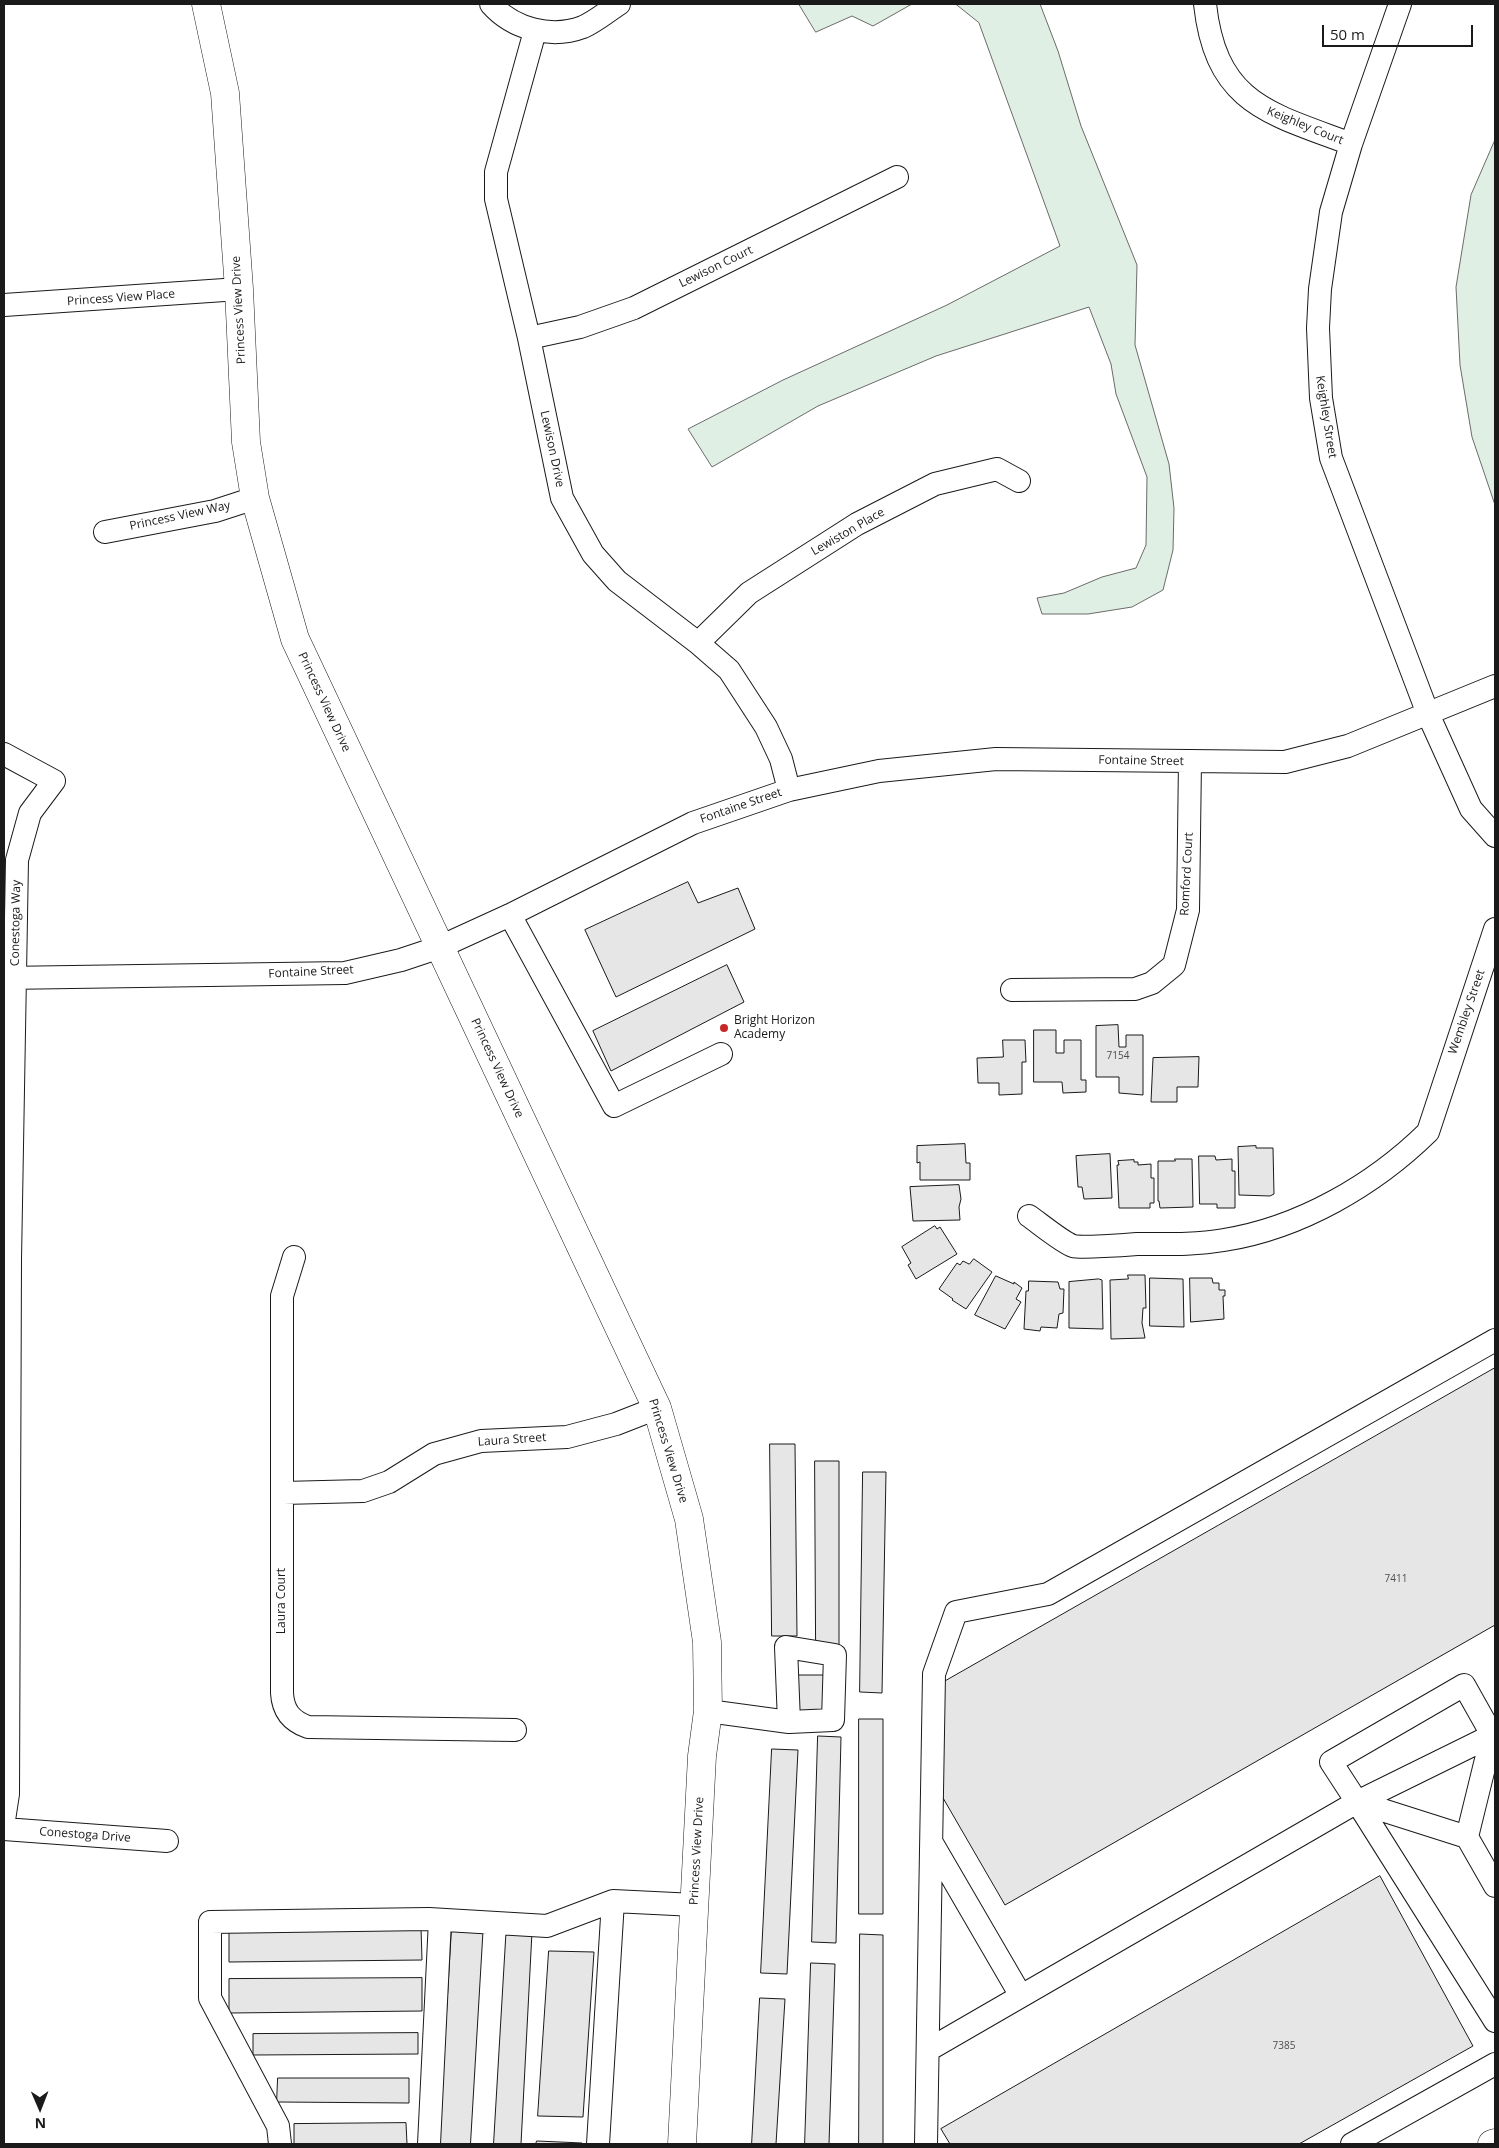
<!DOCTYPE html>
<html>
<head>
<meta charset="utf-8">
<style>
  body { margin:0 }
  #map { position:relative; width:1499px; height:2148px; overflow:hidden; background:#fff; font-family:"Open Sans",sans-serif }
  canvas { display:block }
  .frame { position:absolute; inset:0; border:5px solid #1a1a1a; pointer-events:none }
  .north { position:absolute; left:15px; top:2083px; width:50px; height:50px; -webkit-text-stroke:4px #fff; paint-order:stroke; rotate:179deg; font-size:14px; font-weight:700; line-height:20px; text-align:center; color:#1a1a1a }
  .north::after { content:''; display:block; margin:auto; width:18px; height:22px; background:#1a1a1a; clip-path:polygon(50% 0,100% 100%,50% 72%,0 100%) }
  .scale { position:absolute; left:1322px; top:25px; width:151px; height:22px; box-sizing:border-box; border:2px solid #1a1a1a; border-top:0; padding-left:6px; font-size:15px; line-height:18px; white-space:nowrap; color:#1a1a1a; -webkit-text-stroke:4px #fff; paint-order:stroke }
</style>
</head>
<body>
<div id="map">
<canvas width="1499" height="2148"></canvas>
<div class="frame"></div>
<div class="north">N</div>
<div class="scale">50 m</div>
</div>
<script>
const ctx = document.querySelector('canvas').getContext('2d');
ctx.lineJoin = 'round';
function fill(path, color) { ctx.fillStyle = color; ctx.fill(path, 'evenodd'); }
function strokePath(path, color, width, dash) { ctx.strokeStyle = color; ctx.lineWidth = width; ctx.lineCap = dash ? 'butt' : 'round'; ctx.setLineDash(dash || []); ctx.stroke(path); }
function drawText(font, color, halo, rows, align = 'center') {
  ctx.font = font + ' "Open Sans",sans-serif'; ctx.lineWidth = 4; ctx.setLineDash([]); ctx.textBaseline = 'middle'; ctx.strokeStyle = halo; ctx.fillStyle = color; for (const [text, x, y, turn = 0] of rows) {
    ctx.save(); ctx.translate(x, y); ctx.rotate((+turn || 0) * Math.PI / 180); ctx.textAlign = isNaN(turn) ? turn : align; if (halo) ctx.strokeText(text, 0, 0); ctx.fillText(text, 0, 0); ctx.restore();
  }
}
const green = new Path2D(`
  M 799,4 L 912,4 L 873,26 L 852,16 L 816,32 Z
  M 956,4 L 1040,4 L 1058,51 L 1081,126 L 1137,265 L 1135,345 L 1169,464 L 1174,508 L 1173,550 L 1163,590 L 1132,607 L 1088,614 L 1042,614 L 1037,598 L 1064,593 L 1102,577 L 1136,568 L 1146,545 L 1147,477 L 1116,394 L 1111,364 L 1089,307 L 936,356 L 818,406 L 712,467 L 688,429 L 783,380 L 947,305 L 1060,246 L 979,23 Z
  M 1495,140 L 1495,505 L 1472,437 L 1460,365 L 1456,287 L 1471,195 Z`);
fill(green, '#e0efe3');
strokePath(green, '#6a6a6a', 1);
const building = new Path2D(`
  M 688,882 L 698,903 L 738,888 L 755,929 L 616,997 L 585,930 Z
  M 727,965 L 744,1002 L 611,1071 L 593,1031 Z
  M 1118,1025 L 1119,1047 L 1126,1047 L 1126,1035 L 1143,1035 L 1143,1095 L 1119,1093 L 1119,1077 L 1096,1077 L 1096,1026 Z
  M 1034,1030 L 1056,1030 L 1056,1053 L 1064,1053 L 1064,1040 L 1081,1040 L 1081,1080 L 1086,1080 L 1086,1092 L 1063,1093 L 1062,1082 L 1034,1082 Z
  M 1003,1040 L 1025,1040 L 1026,1062 L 1022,1062 L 1022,1094 L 999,1095 L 999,1083 L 978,1083 L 977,1058 L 1003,1057 Z
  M 1199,1057 L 1198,1087 L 1177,1087 L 1177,1102 L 1151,1102 L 1153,1058 Z
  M 965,1144 L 966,1163 L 970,1163 L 970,1180 L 920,1180 L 920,1162 L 917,1163 L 917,1146 Z
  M 1256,1146 L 1256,1148 L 1273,1148 L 1274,1194 L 1270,1196 L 1239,1195 L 1238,1147 Z
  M 1110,1154 L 1112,1198 L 1084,1199 L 1082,1187 L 1078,1187 L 1076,1156 Z
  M 1199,1156 L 1215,1156 L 1216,1160 L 1232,1159 L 1232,1171 L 1235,1171 L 1235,1208 L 1217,1208 L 1217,1204 L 1200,1204 Z
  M 1175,1159 L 1192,1159 L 1193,1207 L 1160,1208 L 1159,1201 L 1158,1201 L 1158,1161 L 1175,1161 Z
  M 1134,1160 L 1134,1162 L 1138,1162 L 1138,1165 L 1151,1164 L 1151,1178 L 1154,1178 L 1154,1203 L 1150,1203 L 1150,1208 L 1119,1208 L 1117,1165 L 1119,1165 L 1118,1161 Z
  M 959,1185 L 961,1199 L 959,1207 L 960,1220 L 913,1221 L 910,1187 Z
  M 935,1226 L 937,1229 L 940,1227 L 957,1254 L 916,1279 L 908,1265 L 911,1263 L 902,1247 Z
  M 974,1259 L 992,1272 L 966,1309 L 952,1300 L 953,1299 L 939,1289 L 957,1263 L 960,1265 L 963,1261 L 969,1264 Z
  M 1128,1275 L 1145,1275 L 1146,1308 L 1143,1308 L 1142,1323 L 1145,1338 L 1111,1339 L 1110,1280 L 1128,1279 Z
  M 996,1276 L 1014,1284 L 1014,1282 L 1022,1288 L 1016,1299 L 1021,1302 L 1005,1329 L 975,1315 Z
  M 1150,1278 L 1183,1279 L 1184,1327 L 1150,1326 Z
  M 1190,1278 L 1212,1278 L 1213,1283 L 1219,1283 L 1219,1290 L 1225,1290 L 1225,1296 L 1223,1296 L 1224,1319 L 1191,1322 Z
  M 1099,1279 L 1102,1280 L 1103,1329 L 1069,1328 L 1069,1282 Z
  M 1029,1281 L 1058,1282 L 1060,1289 L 1064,1289 L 1063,1313 L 1059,1314 L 1057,1328 L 1041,1327 L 1040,1331 L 1024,1329 L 1026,1291 L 1028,1291 Z
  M 1495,1368 L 1495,1625 L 1005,1905 L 939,1791 L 942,1683 Z
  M 770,1444 L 795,1444 L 797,1636 L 772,1636 Z
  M 815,1461 L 839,1461 L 839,1646 L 816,1646 Z
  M 863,1472 L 886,1472 L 882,1693 L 860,1692 Z
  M 798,1675 L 826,1675 L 826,1711 L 798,1711 Z
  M 859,1719 L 883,1719 L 883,1914 L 859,1914 Z
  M 818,1736 L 841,1737 L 836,1943 L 812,1942 Z
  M 772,1749 L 798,1750 L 787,1974 L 761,1973 Z
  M 1380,1876 L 1473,2046 L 1299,2144 L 950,2144 L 941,2129 Z
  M 421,1927 L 422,1960 L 229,1962 L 229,1928 Z
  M 452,1927 L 488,1929 L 475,2144 L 439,2144 Z
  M 501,1931 L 532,1932 L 521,2144 L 490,2144 Z
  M 860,1934 L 883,1935 L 883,2144 L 859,2144 Z
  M 549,1951 L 594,1952 L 583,2117 L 538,2116 Z
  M 811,1963 L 835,1964 L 829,2144 L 805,2144 Z
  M 422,1978 L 422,2011 L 229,2013 L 229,1979 Z
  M 760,1998 L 785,1999 L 776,2144 L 752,2144 Z
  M 418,2033 L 418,2054 L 253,2055 L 253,2034 Z
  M 278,2078 L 409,2078 L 409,2103 L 277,2102 Z
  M 406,2123 L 407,2144 L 294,2144 L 294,2124 Z
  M 537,2141 L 582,2143 L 582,2144 L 536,2144 Z`);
fill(building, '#e6e6e6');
strokePath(building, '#1a1a1a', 1);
const minor = new Path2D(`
  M 491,4 C 513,29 551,39 583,27 C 595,22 608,11 619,4
  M 1205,4 C 1216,104 1269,113 1351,144
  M 1400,4 L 1351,144 L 1331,212 L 1320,289 L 1318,328 L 1321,398 L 1331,458 L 1428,714 L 1471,809 L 1495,836
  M 535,31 L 496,172 L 496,199 L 529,338 L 562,498 L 593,554 L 617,581 L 698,643 L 729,670 L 766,727 L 781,759 L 789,790
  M 4,305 L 239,289
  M 529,338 L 580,327 L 634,308 L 897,177
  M 105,532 L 215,511 L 255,498
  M 698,643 L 749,593 L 857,524 L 935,484 L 997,469 L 1019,481
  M 4,754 L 54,781 L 30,813 L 17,860 L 10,1260 L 8,1794 L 4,1820
  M 510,915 L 614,1106 L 721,1054
  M 4,978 L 345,973 L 401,960 L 440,947 L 510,915 L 693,823 L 789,790 L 879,771 L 996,759 L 1285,762 L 1348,746 L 1495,686
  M 1012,990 L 1135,989 L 1152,983 L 1174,965 L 1188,910 L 1190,761
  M 1029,1216 C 1039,1223 1062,1242 1073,1246 C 1081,1248 1125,1245 1137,1244 C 1166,1244 1195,1245 1224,1240 C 1300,1228 1374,1185 1428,1132 L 1495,929
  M 294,1257 L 282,1296 L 282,1693 C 283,1711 291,1721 308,1727 L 515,1730
  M 283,1493 L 363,1491 L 389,1482 L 434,1454 L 481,1441 L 567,1437 L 616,1424 L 657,1408
  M 708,1711 L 789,1722 L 786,1647 L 835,1655 L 833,1720 L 789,1722
  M 1357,1802 L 1495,1734
  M 4,1829 L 167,1841
  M 1467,1837 L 1357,1802 L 1331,1762 L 1464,1685 L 1495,1740
  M 1467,1837 L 1492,1735
  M 1467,1837 L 1495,1886
  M 932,1843 L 1021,1996
  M 928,2050 L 1357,1802 L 1495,2021
  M 280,2144 L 278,2126 L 210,1998 L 210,1922 L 429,1919 L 547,1926 L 613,1901
  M 429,2144 L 440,1920
  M 482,2144 L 495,1923
  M 598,2144 L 613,1901 L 695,1905
  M 926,2144 L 934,1674 L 956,1612 L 1048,1594 L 1495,1340
  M 1352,2144 L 1495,2064`);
const major = new Path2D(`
  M 206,4 L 225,93 L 239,289 L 246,442 L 255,498 L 295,639 L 657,1408 L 689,1519 L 707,1642 L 708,1711 L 702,1756 L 682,2144
  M 1492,2144 L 1495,2143`);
strokePath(minor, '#1a1a1a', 24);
strokePath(major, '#1a1a1a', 29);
strokePath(minor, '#fff', 22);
strokePath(major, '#fff', 28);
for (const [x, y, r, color] of [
  [724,1028,5,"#c62828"]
]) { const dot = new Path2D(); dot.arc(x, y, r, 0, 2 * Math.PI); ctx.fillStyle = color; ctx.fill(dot); strokePath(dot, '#fff', 2); }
drawText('10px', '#4d4d4d', null, [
  ["7154",1118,1056],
  ["7411",1396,1579],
  ["7385",1284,2046]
]);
drawText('12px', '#1a1a1a', '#fff', [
  ["Keighley Court",1305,126,22],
  ["Lewison Court",716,267,-26],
  ["Princess View Place",121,298,-4],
  ["Princess View Drive",239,310,-93],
  ["Keighley Street",1326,417,81],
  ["Lewison Drive",552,449,78],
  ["Princess View Way",180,516,-12],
  ["Lewiston Place",848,532,-30],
  ["Princess View Drive",324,702,65],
  ["Fontaine Street",1141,761,1],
  ["Fontaine Street",741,806,-19],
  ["Romford Court",1187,874,-87],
  ["Conestoga Way",16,923,-89],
  ["Fontaine Street",311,972,-3],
  ["Wembley Street",1467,1012,-71],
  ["Princess View Drive",497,1068,65],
  ["Laura Street",512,1440,-4],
  ["Princess View Drive",668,1451,73],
  ["Laura Court",282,1601,-90],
  ["Conestoga Drive",85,1835,4],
  ["Princess View Drive",697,1851,-87]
]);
drawText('12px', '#1a1a1a', '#fff', [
  ["Bright Horizon",734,1021],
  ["Academy",734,1035]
], 'left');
</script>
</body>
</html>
